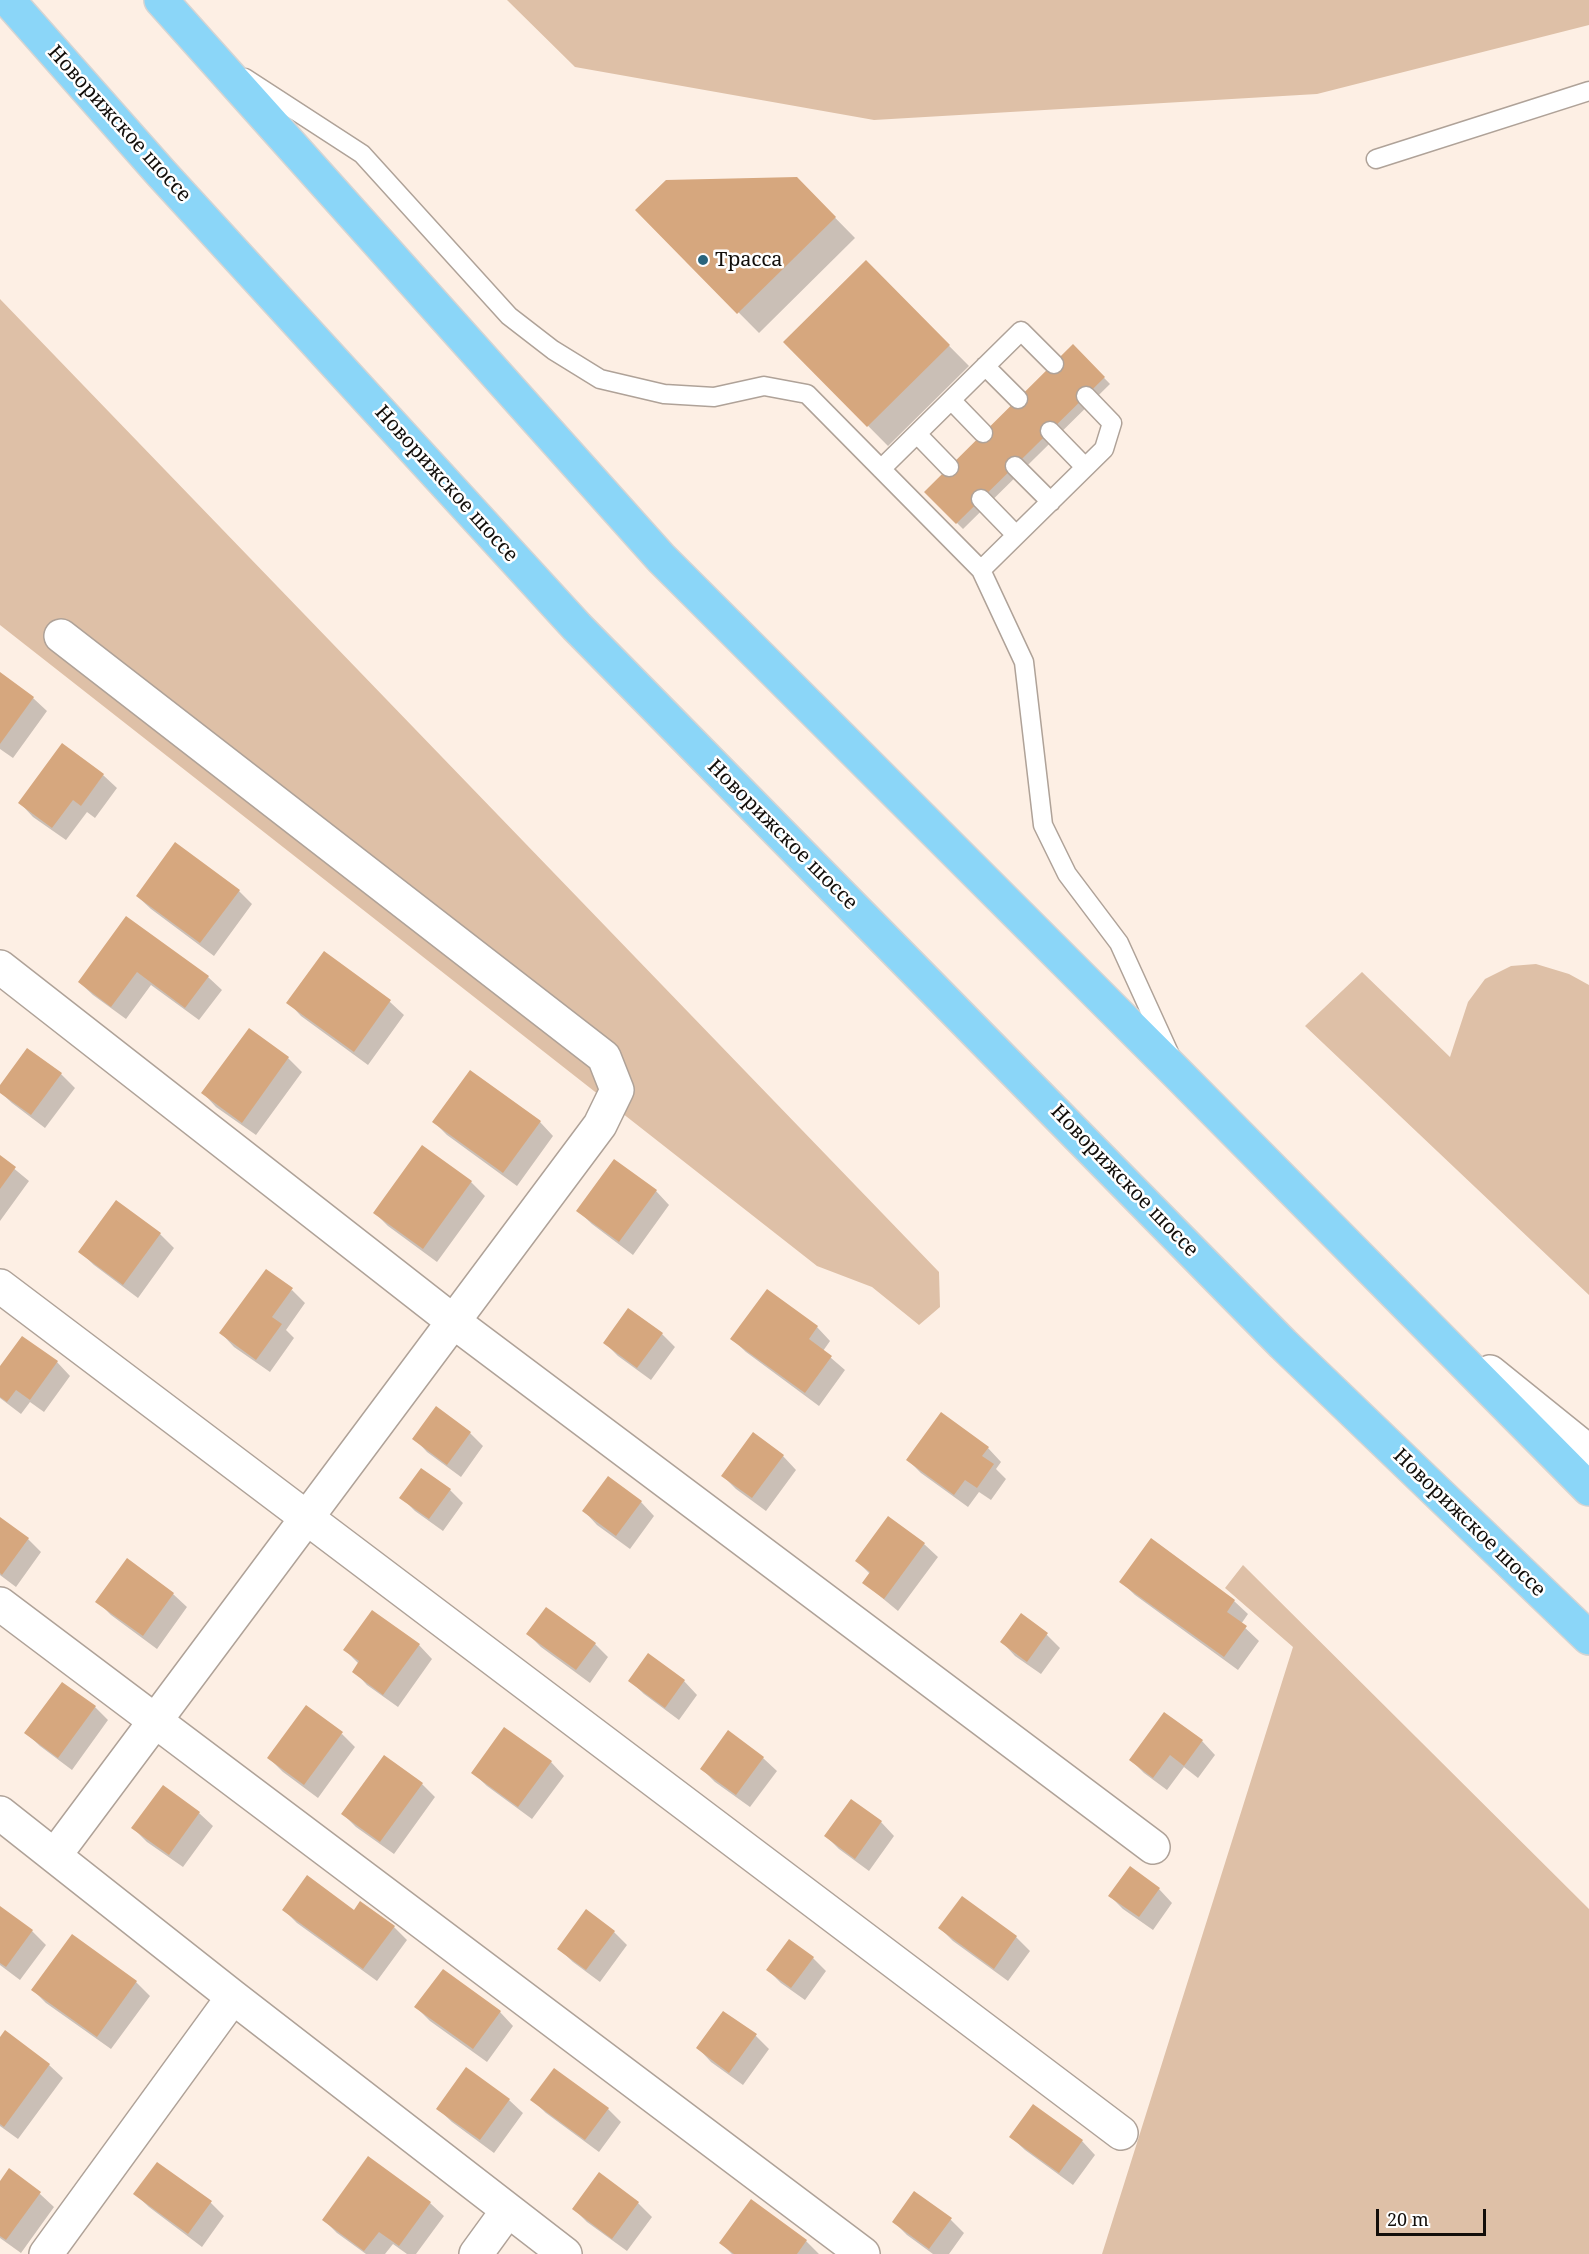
<!DOCTYPE html>
<html>
<head>
<meta charset="utf-8">
<style>
  body { margin:0 }
  #map { position:relative; width:1589px; height:2254px; overflow:hidden; background:#fdefe4; font-family:"Noto Serif",serif }
  canvas { display:block }
  .scale { position:absolute; left:1376px; top:2209px; width:110px; height:27px; box-sizing:border-box; border:3px solid #120e0a; border-top:0; padding-left:8px; font-size:18px; line-height:21px; white-space:nowrap; color:#120e0a; -webkit-text-stroke:4px #fff; paint-order:stroke }
</style>
</head>
<body>
<div id="map">
<canvas width="1589" height="2254"></canvas>
<div class="scale">20 m</div>
</div>
<script>
const ctx = document.querySelector('canvas').getContext('2d');
ctx.lineJoin = 'round';
function fill(path, color) { ctx.fillStyle = color; ctx.fill(path, 'evenodd'); }
function strokePath(path, color, width, dash) { ctx.strokeStyle = color; ctx.lineWidth = width; ctx.lineCap = dash ? 'butt' : 'round'; ctx.setLineDash(dash || []); ctx.stroke(path); }
function drawText(font, color, halo, rows, align = 'center') {
  ctx.font = font + ' "Noto Serif",serif'; ctx.lineWidth = 5; ctx.setLineDash([]); ctx.textBaseline = 'middle'; ctx.strokeStyle = halo; ctx.fillStyle = color; for (const [text, x, y, turn = 0] of rows) {
    ctx.save(); ctx.translate(x, y); ctx.rotate((+turn || 0) * Math.PI / 180); ctx.textAlign = isNaN(turn) ? turn : align; if (halo) ctx.strokeText(text, 0, 0); ctx.fillText(text, 0, 0); ctx.restore();
  }
}
fill(new Path2D(`
  M 507,0 L 1589,0 L 1589,25 L 1317,94 L 874,120 L 575,67 Z
  M 0,299 L 939,1272 L 940,1307 L 919,1325 L 872,1287 L 817,1266 L 0,625 Z
  M 1536,964 L 1569,974 L 1589,985 L 1589,1295 L 1305,1026 L 1362,972 L 1450,1057 L 1468,1002 L 1485,979 L 1511,966 Z
  M 1243,1565 L 1589,1909 L 1589,2254 L 1102,2254 L 1293,1647 L 1225,1588 Z`), '#dec0a7');
fill(new Path2D(`
  M 797,179 L 855,238 L 759,333 L 637,210 Z
  M 866,262 L 969,366 L 888,446 L 785,342 Z
  M 1073,346 L 1110,384 L 963,529 L 926,492 Z
  M 0,674 L 33,698 L 47,711 L 13,758 L 0,749 Z
  M 103,775 L 117,788 L 95,818 L 87,812 L 66,840 L 33,817 L 20,803 Z
  M 239,891 L 252,904 L 214,956 L 151,909 L 137,896 Z
  M 126,918 L 208,977 L 222,990 L 199,1020 L 151,985 L 126,1019 L 93,995 L 79,982 Z
  M 324,953 L 390,1002 L 404,1015 L 368,1065 L 301,1016 L 288,1002 Z
  M 249,1030 L 288,1058 L 302,1072 L 256,1135 L 216,1107 L 203,1093 Z
  M 28,1050 L 61,1074 L 75,1088 L 45,1128 L 12,1103 L 0,1092 L 0,1088 Z
  M 434,1122 L 540,1122 L 553,1136 L 517,1186 L 447,1135 Z
  M 423,1147 L 471,1182 L 485,1196 L 437,1262 L 388,1226 L 375,1213 Z
  M 0,1157 L 29,1181 L 0,1221 Z
  M 614,1161 L 656,1191 L 669,1205 L 633,1255 L 592,1224 L 578,1211 Z
  M 117,1202 L 160,1234 L 174,1248 L 138,1298 L 94,1265 L 80,1252 Z
  M 292,1290 L 305,1303 L 286,1330 L 294,1338 L 270,1372 L 234,1347 L 221,1333 Z
  M 817,1327 L 830,1341 L 823,1351 L 845,1370 L 819,1406 L 746,1352 L 732,1339 Z
  M 662,1334 L 675,1347 L 651,1380 L 618,1356 L 605,1343 Z
  M 57,1362 L 70,1376 L 44,1412 L 30,1402 L 21,1414 L 0,1398 L 0,1369 Z
  M 470,1433 L 483,1446 L 461,1477 L 427,1452 L 414,1438 Z
  M 988,1448 L 1001,1462 L 996,1469 L 1006,1479 L 991,1500 L 979,1492 L 968,1507 L 921,1473 L 908,1460 Z
  M 783,1456 L 796,1470 L 766,1511 L 736,1489 L 723,1476 Z
  M 450,1490 L 463,1503 L 443,1531 L 415,1511 L 401,1497 Z
  M 641,1502 L 654,1516 L 630,1549 L 597,1525 L 584,1511 Z
  M 0,1518 L 28,1539 L 41,1552 L 16,1587 L 0,1575 Z
  M 924,1544 L 938,1557 L 898,1611 L 864,1583 L 870,1574 L 857,1561 Z
  M 127,1560 L 173,1594 L 187,1607 L 157,1649 L 111,1615 L 97,1601 Z
  M 1121,1582 L 1234,1601 L 1248,1614 L 1241,1624 L 1259,1641 L 1238,1670 L 1135,1595 Z
  M 1021,1616 L 1047,1635 L 1060,1648 L 1041,1674 L 1015,1656 L 1002,1642 Z
  M 528,1634 L 595,1644 L 608,1657 L 590,1683 L 541,1647 Z
  M 419,1645 L 432,1659 L 398,1707 L 367,1685 L 354,1671 L 359,1664 L 345,1650 Z
  M 630,1681 L 684,1681 L 697,1695 L 679,1720 L 644,1694 Z
  M 95,1707 L 108,1720 L 72,1770 L 40,1746 L 26,1733 Z
  M 342,1734 L 355,1747 L 318,1798 L 283,1772 L 269,1758 Z
  M 1202,1741 L 1215,1755 L 1198,1778 L 1184,1767 L 1167,1790 L 1144,1773 L 1131,1760 Z
  M 763,1758 L 777,1771 L 750,1807 L 715,1782 L 702,1769 Z
  M 551,1762 L 564,1776 L 532,1819 L 487,1786 L 473,1773 Z
  M 422,1784 L 435,1797 L 394,1854 L 356,1827 L 343,1814 Z
  M 199,1813 L 213,1826 L 183,1867 L 147,1842 L 133,1828 Z
  M 881,1822 L 894,1836 L 869,1871 L 839,1849 L 826,1836 Z
  M 1159,1889 L 1172,1903 L 1153,1930 L 1123,1909 L 1110,1896 Z
  M 962,1898 L 1016,1937 L 1030,1951 L 1008,1981 L 953,1941 L 940,1928 Z
  M 0,1908 L 32,1931 L 46,1945 L 20,1980 L 0,1965 Z
  M 284,1910 L 354,1912 L 394,1927 L 407,1940 L 377,1981 L 297,1923 Z
  M 614,1932 L 627,1945 L 600,1982 L 573,1962 L 559,1949 Z
  M 72,1936 L 136,1982 L 150,1996 L 111,2049 L 46,2003 L 33,1990 Z
  M 813,1958 L 826,1971 L 805,2000 L 781,1983 L 768,1970 Z
  M 416,2007 L 500,2012 L 513,2026 L 487,2062 L 430,2021 Z
  M 724,2013 L 756,2036 L 769,2049 L 743,2085 L 711,2062 L 698,2048 Z
  M 0,2040 L 49,2065 L 63,2078 L 18,2139 L 0,2126 Z
  M 509,2100 L 523,2113 L 494,2153 L 452,2122 L 438,2109 Z
  M 532,2100 L 608,2109 L 621,2122 L 599,2152 L 546,2113 Z
  M 1011,2137 L 1082,2141 L 1095,2155 L 1073,2185 L 1025,2150 Z
  M 157,2164 L 211,2203 L 224,2216 L 202,2247 L 149,2207 L 135,2194 Z
  M 9,2170 L 40,2194 L 54,2207 L 21,2253 L 0,2238 L 0,2183 Z
  M 599,2174 L 638,2203 L 652,2217 L 627,2251 L 587,2222 L 574,2209 Z
  M 430,2203 L 444,2216 L 416,2254 L 407,2254 L 393,2244 L 385,2254 L 366,2254 L 337,2233 L 324,2220 Z
  M 951,2220 L 964,2233 L 949,2254 L 933,2254 L 907,2235 L 894,2222 Z
  M 806,2241 L 819,2254 L 732,2254 L 721,2243 Z`), '#0003');
fill(new Path2D(`
  M 797,177 L 836,217 L 737,314 L 635,210 L 666,180 Z
  M 866,260 L 950,345 L 867,427 L 783,342 Z
  M 1073,344 L 1105,377 L 956,524 L 924,492 Z
  M 0,672 L 34,697 L 0,744 Z
  M 62,743 L 104,774 L 81,806 L 73,800 L 52,828 L 18,803 Z
  M 175,842 L 240,890 L 200,943 L 136,896 Z
  M 126,916 L 209,976 L 185,1008 L 137,972 L 111,1007 L 78,982 Z
  M 324,951 L 391,1000 L 354,1052 L 286,1003 Z
  M 249,1028 L 289,1057 L 242,1123 L 201,1093 Z
  M 27,1048 L 62,1073 L 31,1115 L 0,1093 L 0,1085 Z
  M 470,1070 L 541,1121 L 503,1173 L 432,1122 Z
  M 422,1145 L 472,1181 L 423,1249 L 373,1213 Z
  M 0,1155 L 16,1167 L 0,1189 Z
  M 614,1159 L 657,1190 L 619,1242 L 576,1211 Z
  M 116,1200 L 161,1233 L 123,1285 L 78,1252 Z
  M 266,1269 L 293,1288 L 272,1317 L 282,1324 L 256,1360 L 219,1333 Z
  M 767,1289 L 818,1326 L 809,1339 L 832,1356 L 805,1393 L 730,1339 Z
  M 628,1308 L 663,1333 L 637,1368 L 603,1343 Z
  M 22,1336 L 58,1361 L 30,1400 L 16,1390 L 7,1402 L 0,1397 L 0,1366 Z
  M 436,1406 L 471,1432 L 447,1465 L 412,1439 Z
  M 941,1412 L 989,1447 L 982,1456 L 994,1464 L 977,1488 L 965,1480 L 954,1495 L 906,1460 Z
  M 753,1432 L 784,1455 L 752,1498 L 721,1476 Z
  M 421,1468 L 451,1489 L 429,1519 L 399,1498 Z
  M 608,1476 L 642,1501 L 616,1536 L 582,1511 Z
  M 888,1516 L 925,1543 L 884,1599 L 862,1583 L 870,1572 L 855,1561 Z
  M 0,1517 L 29,1538 L 2,1575 L 0,1573 Z
  M 1151,1538 L 1235,1600 L 1227,1612 L 1247,1626 L 1224,1657 L 1119,1582 Z
  M 127,1558 L 174,1593 L 143,1636 L 95,1602 Z
  M 546,1607 L 596,1643 L 576,1670 L 526,1634 Z
  M 372,1610 L 420,1644 L 383,1695 L 352,1672 L 359,1661 L 343,1650 Z
  M 1021,1613 L 1048,1633 L 1027,1662 L 1000,1642 Z
  M 648,1653 L 685,1680 L 665,1708 L 628,1681 Z
  M 62,1682 L 96,1706 L 58,1758 L 24,1733 Z
  M 306,1705 L 343,1732 L 304,1785 L 267,1758 Z
  M 1164,1712 L 1203,1740 L 1184,1766 L 1170,1755 L 1153,1778 L 1129,1760 Z
  M 504,1727 L 552,1761 L 518,1807 L 471,1773 Z
  M 728,1730 L 764,1757 L 736,1795 L 700,1769 Z
  M 384,1755 L 423,1783 L 380,1842 L 341,1814 Z
  M 163,1785 L 200,1812 L 169,1855 L 131,1828 Z
  M 851,1799 L 882,1821 L 855,1859 L 824,1836 Z
  M 1130,1866 L 1160,1888 L 1139,1917 L 1108,1896 Z
  M 307,1875 L 354,1910 L 360,1901 L 395,1926 L 363,1969 L 282,1910 Z
  M 962,1896 L 1017,1936 L 994,1969 L 938,1928 Z
  M 0,1906 L 33,1930 L 6,1967 L 0,1963 Z
  M 586,1909 L 615,1931 L 586,1970 L 557,1949 Z
  M 72,1934 L 137,1981 L 97,2037 L 31,1990 Z
  M 789,1939 L 814,1957 L 791,1988 L 766,1970 Z
  M 443,1969 L 501,2011 L 473,2049 L 414,2007 Z
  M 723,2011 L 757,2034 L 729,2073 L 696,2048 Z
  M 5,2030 L 50,2064 L 4,2127 L 0,2124 L 0,2037 Z
  M 466,2067 L 510,2099 L 480,2140 L 436,2109 Z
  M 554,2068 L 609,2108 L 585,2140 L 530,2100 Z
  M 1033,2104 L 1083,2140 L 1059,2173 L 1009,2137 Z
  M 368,2156 L 431,2202 L 399,2246 L 379,2232 L 364,2251 L 322,2220 Z
  M 157,2162 L 212,2201 L 188,2234 L 133,2194 Z
  M 9,2168 L 41,2192 L 6,2240 L 0,2236 L 0,2181 Z
  M 599,2172 L 639,2202 L 612,2239 L 572,2209 Z
  M 914,2191 L 952,2218 L 929,2249 L 892,2222 Z
  M 751,2199 L 807,2240 L 797,2254 L 734,2254 L 719,2243 Z`), '#d6a77e');
const service = new Path2D(`
  M 245,78 L 362,154 L 509,316 L 553,350 L 600,379 L 664,394 L 714,397 L 764,386 L 807,394 L 981,570 L 1024,662 L 1043,825 L 1067,874 L 1119,943 L 1170,1055
  M 1376,159 L 1589,91
  M 985,366 L 1018,399
  M 951,400 L 983,433
  M 1050,431 L 1085,467
  M 917,434 L 949,467
  M 1015,466 L 1051,502
  M 881,469 L 1021,331 L 1054,364
  M 981,499 L 1016,535
  M 981,570 L 1104,449 L 1112,423 L 1086,396`);
const minor = new Path2D(`
  M 0,967 L 454,1322 L 1153,1847
  M 0,1286 L 1121,2133
  M 0,1604 L 863,2254
  M 0,1813 L 233,1997 L 565,2254
  M 55,1855 L 600,1125 L 617,1090 L 604,1057 L 61,636
  M 46,2254 L 233,1997
  M 476,2254 L 508,2210`);
const secondary = new Path2D(`
  M 1490,1372 L 1589,1452`);
const motorway = new Path2D(`
  M 8,0 L 161,173 L 577,627 L 1283,1344 L 1589,1638
  M 161,0 L 661,558 L 1178,1074 L 1589,1489`);
strokePath(service, '#afa298', 21);
strokePath(minor, '#afa298', 36);
strokePath(secondary, '#afa298', 36);
strokePath(motorway, '#d4d4d3', 36);
strokePath(service, '#fff', 18);
strokePath(minor, '#fff', 33);
strokePath(secondary, '#fff', 33);
strokePath(motorway, '#8bd6f8', 33);
for (const [x, y, r, color] of [
  [703,260,6,"#29647c"]
]) { const dot = new Path2D(); dot.arc(x, y, r, 0, 2 * Math.PI); ctx.fillStyle = color; ctx.fill(dot); strokePath(dot, '#fff', 2); }
drawText('20px', '#120e0a', '#fff', [
  ["Новорижское шоссе",119,124,48],
  ["Новорижское шоссе",446,484,48],
  ["Новорижское шоссе",782,835,45],
  ["Новорижское шоссе",1124,1181,46],
  ["Новорижское шоссе",1469,1523,44]
]);
drawText('20px', '#120e0a', '#fff', [
  ["Трасса",715,260]
], 'left');
</script>
</body>
</html>
